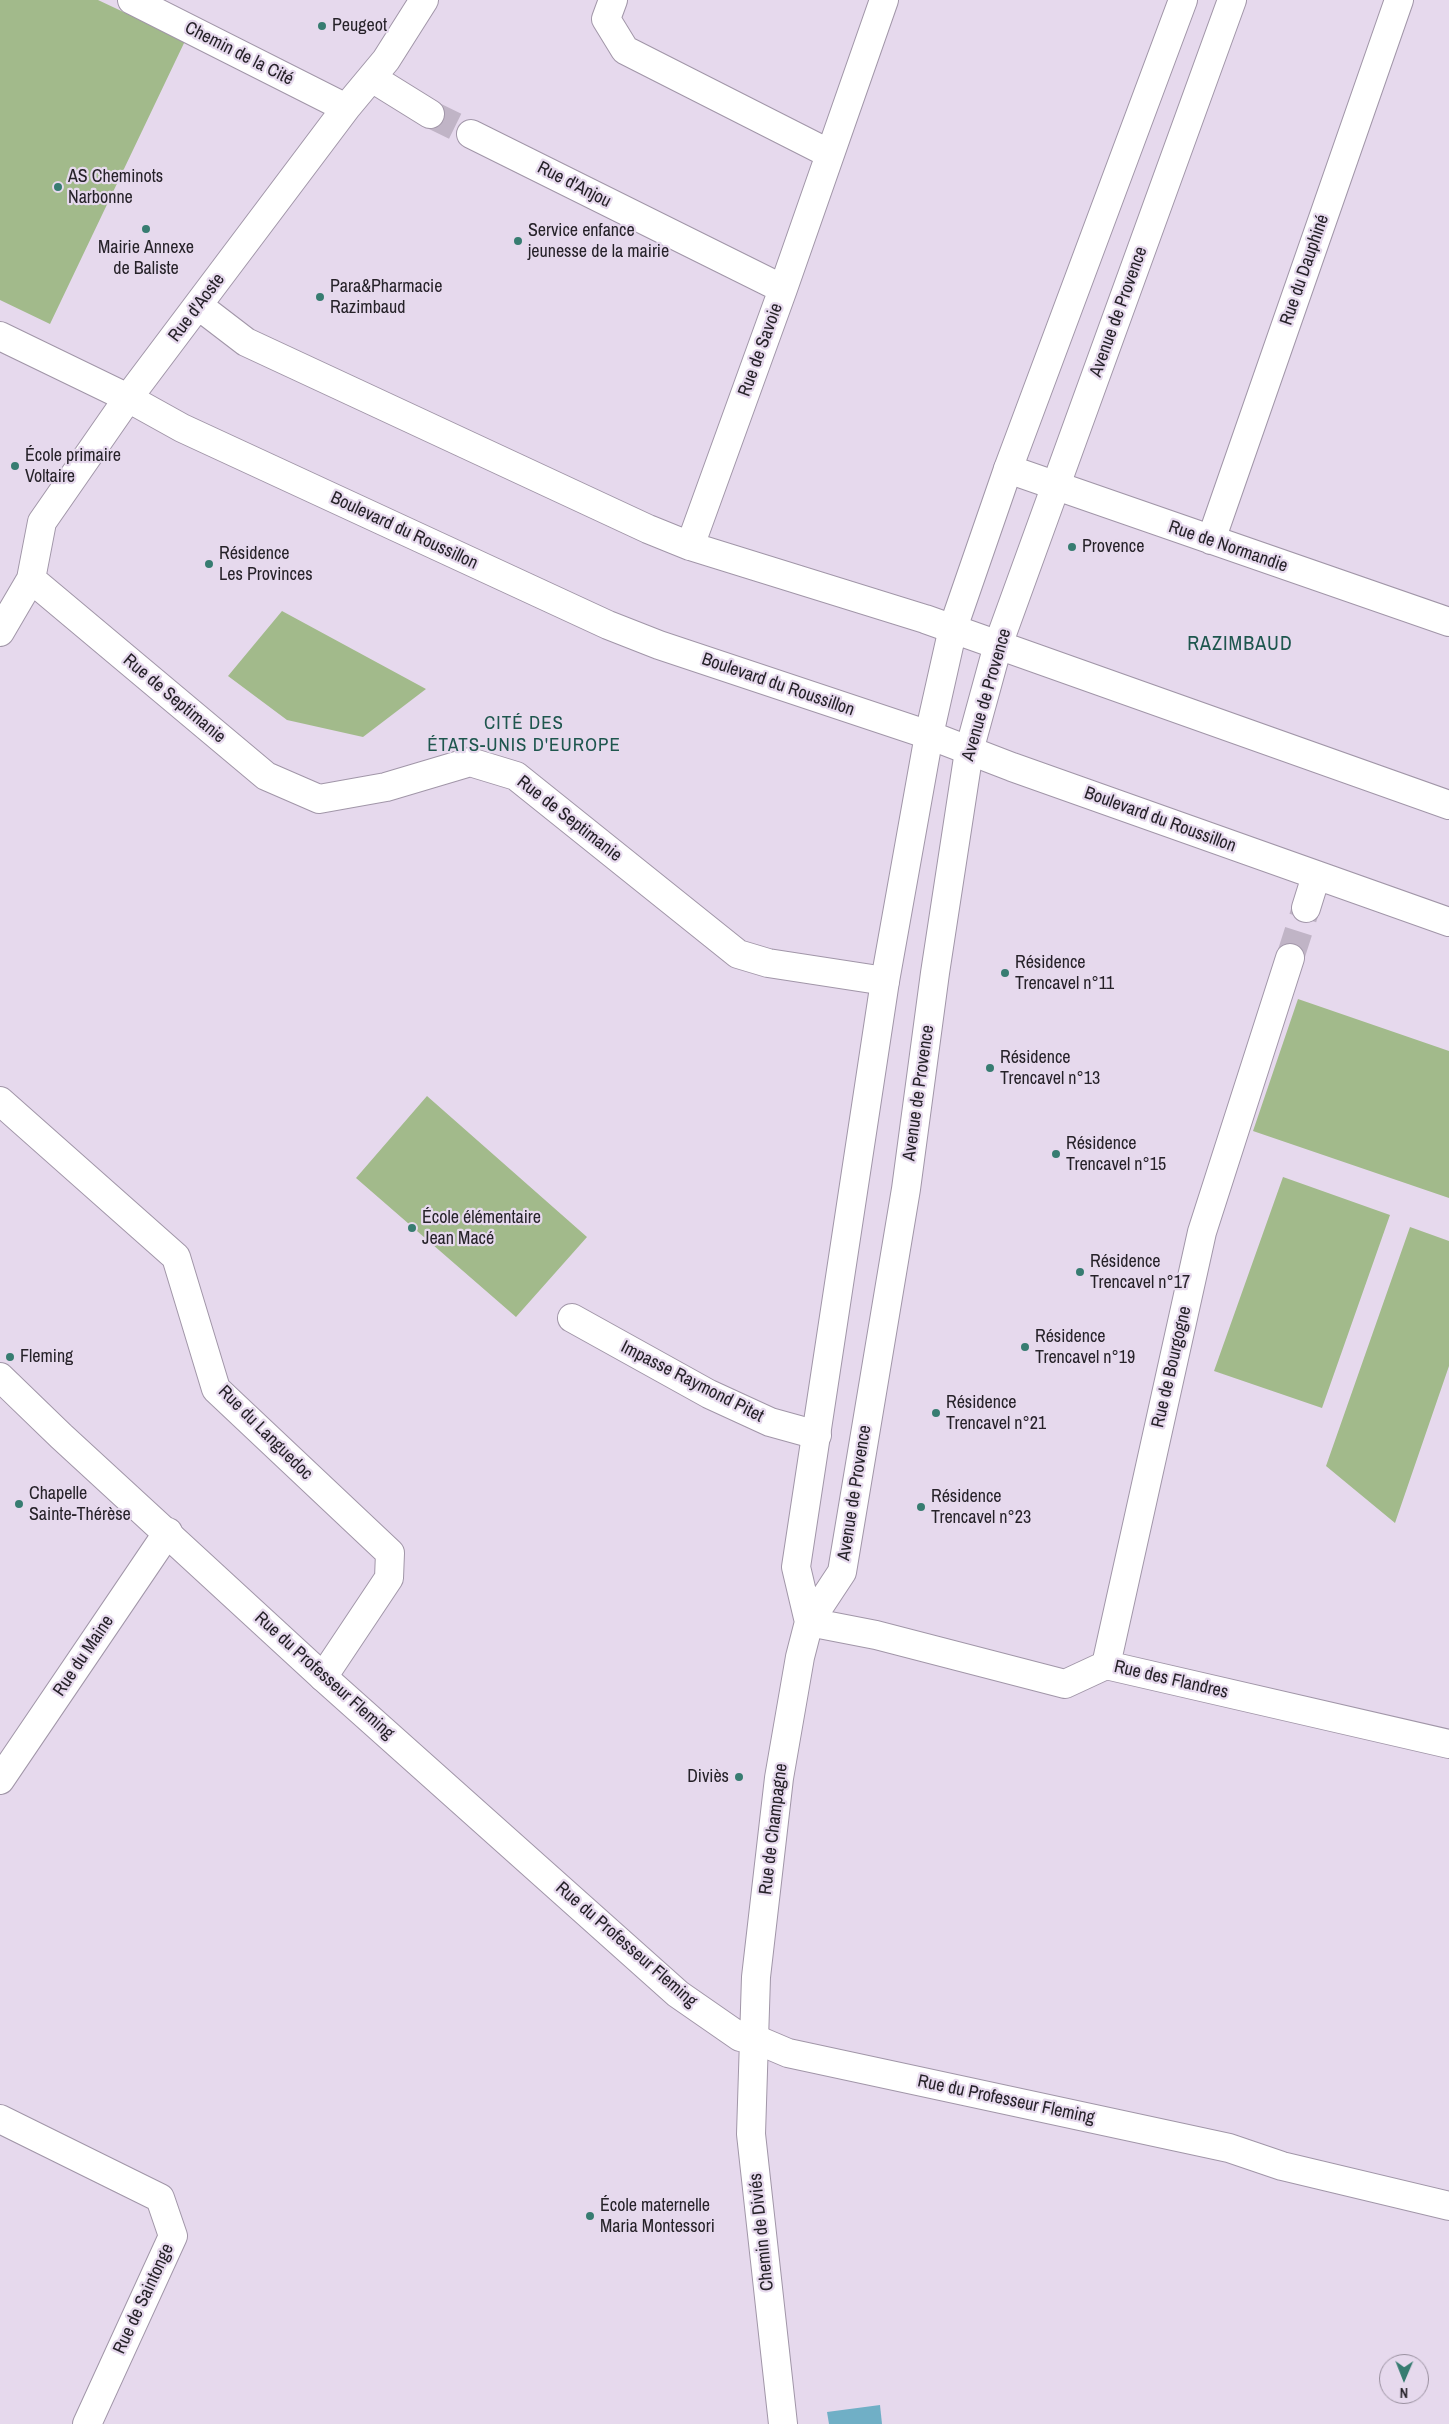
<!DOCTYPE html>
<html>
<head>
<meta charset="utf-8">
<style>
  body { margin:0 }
  #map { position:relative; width:1449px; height:2424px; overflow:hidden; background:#e6d9ed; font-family:"Archivo Narrow",sans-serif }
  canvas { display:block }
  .north { position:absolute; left:1379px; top:2354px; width:50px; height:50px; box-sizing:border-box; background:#e6d9ed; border:1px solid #99909f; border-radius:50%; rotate:181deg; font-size:14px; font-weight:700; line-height:20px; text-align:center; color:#262229 }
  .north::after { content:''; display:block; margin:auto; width:18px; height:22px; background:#377c71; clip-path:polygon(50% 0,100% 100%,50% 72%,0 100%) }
</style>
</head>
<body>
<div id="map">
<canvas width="1449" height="2424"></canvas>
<div class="north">N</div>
</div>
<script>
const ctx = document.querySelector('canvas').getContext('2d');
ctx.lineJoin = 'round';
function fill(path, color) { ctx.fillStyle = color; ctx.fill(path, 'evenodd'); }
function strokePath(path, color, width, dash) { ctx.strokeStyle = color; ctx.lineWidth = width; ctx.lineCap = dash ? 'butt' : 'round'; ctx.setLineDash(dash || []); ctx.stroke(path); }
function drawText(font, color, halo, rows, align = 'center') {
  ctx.font = font + ' "Archivo Narrow",sans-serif'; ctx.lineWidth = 4.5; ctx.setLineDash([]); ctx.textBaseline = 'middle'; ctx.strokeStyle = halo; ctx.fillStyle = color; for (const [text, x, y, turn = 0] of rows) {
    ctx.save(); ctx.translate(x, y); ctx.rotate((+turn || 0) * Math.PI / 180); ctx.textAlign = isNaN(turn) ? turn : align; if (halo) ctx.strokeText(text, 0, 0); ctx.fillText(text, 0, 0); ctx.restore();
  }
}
fill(new Path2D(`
  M 0,0 L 98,0 L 185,41 L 50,324 L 0,300 Z
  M 282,611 L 426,689 L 363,737 L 287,720 L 228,676 Z
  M 1298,999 L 1449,1051 L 1449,1198 L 1253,1131 Z
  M 427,1096 L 587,1237 L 516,1317 L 356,1178 Z
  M 1283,1177 L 1390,1215 L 1322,1408 L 1214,1371 Z
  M 1410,1227 L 1449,1241 L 1449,1366 L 1395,1523 L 1326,1466 Z`), '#a2ba8b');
fill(new Path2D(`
  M 880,2405 L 882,2424 L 829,2424 L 827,2412 Z`), '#70afc6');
strokePath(new Path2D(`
  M 430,114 L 471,134
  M 1290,958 L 1306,908`), '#c0b4c6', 28, [28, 14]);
const street = new Path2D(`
  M 132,0 L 346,108
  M 613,0 L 606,19 L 625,50 L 830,154
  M 372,78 L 430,114
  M 471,134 L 783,289
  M 199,306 L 246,342 L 648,529 L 690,546 L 925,619 L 1449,805
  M 0,336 L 128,398 L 182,428 L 608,625 L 659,645 L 929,735 L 1012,767 L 1449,922
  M 1008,469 L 1449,622
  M 1211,540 L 1399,0
  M 690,546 L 783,289 L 884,0
  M 31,579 L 266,776 L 319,799 L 386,787 L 470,762 L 516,776 L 738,954 L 768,963 L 885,981
  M 0,632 L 31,579 L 42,522 L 128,398 L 346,108 L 386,60 L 424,0
  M 1306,908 L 1316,876
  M 0,1101 L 176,1257 L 216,1389 L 390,1553 L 389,1578 L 323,1677
  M 572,1318 L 709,1394 L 770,1422 L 817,1435
  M 809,1622 L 876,1635 L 1065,1684 L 1106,1665 L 1449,1744
  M 1106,1665 L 1202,1232 L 1290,958
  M 0,1780 L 168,1532
  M 755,2039 L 788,2053 L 1229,2148 L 1282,2166 L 1449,2206
  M 0,2119 L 160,2198 L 173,2236 L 87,2424`);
const secondary = new Path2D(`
  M 0,1377 L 61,1436 L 323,1677 L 678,1994 L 740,2037 L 755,2039
  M 809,1622 L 796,1567 L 885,981 L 929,735 L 953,628 L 1008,469 L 1183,0
  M 783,2424 L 751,2134 L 756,1977 L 779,1778 L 800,1657 L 809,1622 L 842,1572 L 906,1189 L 935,973 L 969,751 L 998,645 L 1232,0`);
strokePath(street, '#a196a8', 30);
strokePath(secondary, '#a196a8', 30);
strokePath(street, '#fff', 28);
strokePath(secondary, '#fff', 28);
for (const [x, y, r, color] of [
  [322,26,5,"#377c71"],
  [58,187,5,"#377c71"],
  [146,229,5,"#377c71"],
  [518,241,5,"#377c71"],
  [320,297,5,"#377c71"],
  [15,466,5,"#377c71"],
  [1072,547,5,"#377c71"],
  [209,564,5,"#377c71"],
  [1005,973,5,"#377c71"],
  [990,1068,5,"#377c71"],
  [1056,1154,5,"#377c71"],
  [412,1228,5,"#377c71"],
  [1080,1272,5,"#377c71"],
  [1025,1347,5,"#377c71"],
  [10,1357,5,"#377c71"],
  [936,1413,5,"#377c71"],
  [19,1504,5,"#377c71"],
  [921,1507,5,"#377c71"],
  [739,1777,5,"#377c71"],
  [590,2216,5,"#377c71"]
]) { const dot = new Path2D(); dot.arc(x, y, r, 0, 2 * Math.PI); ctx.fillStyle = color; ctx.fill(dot); strokePath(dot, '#e6d9ed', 2); }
drawText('18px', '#262229', '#e6d9ed', [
  ["Peugeot",332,26],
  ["AS Cheminots",68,177],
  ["Narbonne",68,198],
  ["Service enfance",528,231],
  ["jeunesse de la mairie",528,252],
  ["Mairie Annexe",146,248,"center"],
  ["de Baliste",146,269,"center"],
  ["Para&Pharmacie",330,287],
  ["Razimbaud",330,308],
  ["École primaire",25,456],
  ["Voltaire",25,477],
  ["Provence",1082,547],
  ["Résidence",219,554],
  ["Les Provinces",219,575],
  ["Résidence",1015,963],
  ["Trencavel n°11",1015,984],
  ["Résidence",1000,1058],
  ["Trencavel n°13",1000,1079],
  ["Résidence",1066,1144],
  ["Trencavel n°15",1066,1165],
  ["École élémentaire",422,1218],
  ["Jean Macé",422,1239],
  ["Résidence",1090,1262],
  ["Trencavel n°17",1090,1283],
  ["Résidence",1035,1337],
  ["Trencavel n°19",1035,1358],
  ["Fleming",20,1357],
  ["Résidence",946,1403],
  ["Trencavel n°21",946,1424],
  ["Chapelle",29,1494],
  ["Sainte-Thérèse",29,1515],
  ["Résidence",931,1497],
  ["Trencavel n°23",931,1518],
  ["Diviès",729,1777,"right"],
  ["École maternelle",600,2206],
  ["Maria Montessori",600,2227]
], 'left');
drawText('18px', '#262229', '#e6d9ed', [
  ["Chemin de la Cité",239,54,27],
  ["Rue d'Anjou",574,185,27],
  ["Rue du Dauphiné",1305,270,-71],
  ["Rue d'Aoste",197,308,-53],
  ["Avenue de Provence",1119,312,-70],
  ["Rue de Savoie",761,350,-70],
  ["Boulevard du Roussillon",404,531,25],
  ["Rue de Normandie",1228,547,19],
  ["Boulevard du Roussillon",778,685,19],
  ["Avenue de Provence",987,695,-74],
  ["Rue de Septimanie",174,699,40],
  ["Rue de Septimanie",569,819,38],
  ["Boulevard du Roussillon",1160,820,20],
  ["Avenue de Provence",919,1093,-82],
  ["Rue de Bourgogne",1172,1367,-77],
  ["Impasse Raymond Pitet",692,1382,27],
  ["Rue du Languedoc",265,1433,45],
  ["Avenue de Provence",855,1493,-81],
  ["Rue du Maine",84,1656,-56],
  ["Rue du Professeur Fleming",324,1676,42],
  ["Rue des Flandres",1171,1680,13],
  ["Rue de Champagne",774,1829,-83],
  ["Rue du Professeur Fleming",626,1945,41],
  ["Rue du Professeur Fleming",1006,2100,12],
  ["Chemin de Diviés",762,2232,-96],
  ["Rue de Saintonge",144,2299,-65]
]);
ctx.letterSpacing = '1px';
drawText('19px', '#1e564e', '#e6d9ed', [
  ["CITÉ DES",524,724],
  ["ÉTATS-UNIS D'EUROPE",524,746]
]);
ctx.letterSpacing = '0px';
ctx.letterSpacing = '1px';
drawText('20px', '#1e564e', '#e6d9ed', [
  ["RAZIMBAUD",1240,645]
]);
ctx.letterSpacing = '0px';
</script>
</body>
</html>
